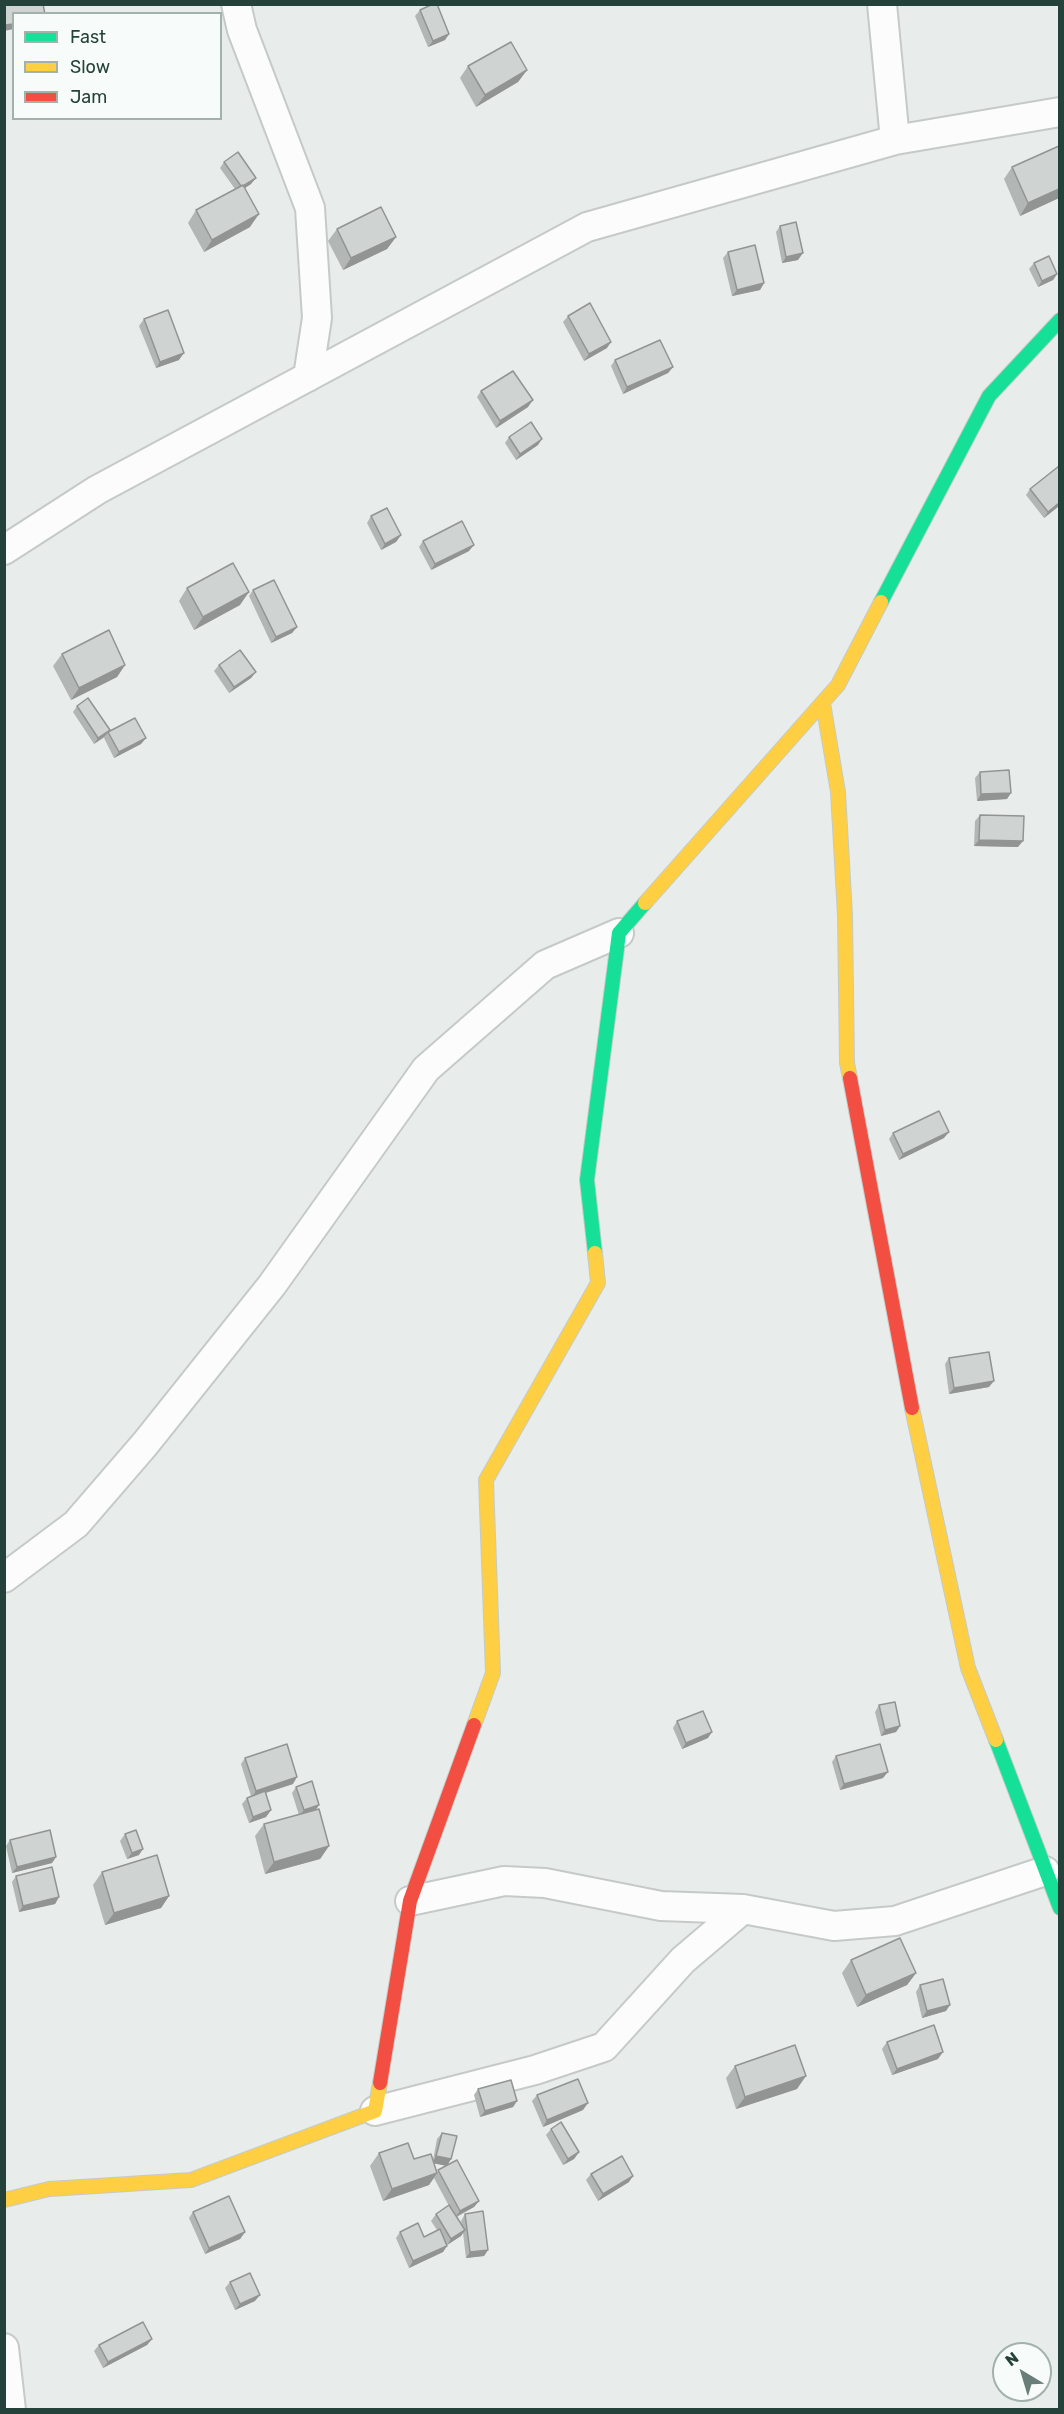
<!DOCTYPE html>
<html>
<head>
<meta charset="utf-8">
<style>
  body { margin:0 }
  #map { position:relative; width:1064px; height:2414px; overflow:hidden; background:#e8edeb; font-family:Rubik,sans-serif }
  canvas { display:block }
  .frame { position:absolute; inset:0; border:6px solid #24423a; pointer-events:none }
  .legend { position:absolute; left:12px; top:12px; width:210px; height:108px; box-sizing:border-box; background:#f7fbf9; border:2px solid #a3b1ad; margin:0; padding:8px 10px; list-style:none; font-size:18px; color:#24423a }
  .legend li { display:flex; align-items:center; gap:12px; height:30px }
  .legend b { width:30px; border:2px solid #a3b1ad }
  .north { position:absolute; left:992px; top:2342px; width:60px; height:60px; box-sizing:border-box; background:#f7fbf9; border:2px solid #a3b1ad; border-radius:50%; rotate:322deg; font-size:16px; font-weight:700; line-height:24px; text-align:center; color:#24423a }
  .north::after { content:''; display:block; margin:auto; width:21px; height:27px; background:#697e78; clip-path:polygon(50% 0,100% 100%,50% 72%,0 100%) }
</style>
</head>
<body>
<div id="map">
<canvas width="1064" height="2414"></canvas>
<div class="frame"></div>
<ul class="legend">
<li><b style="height:8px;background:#16e098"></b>Fast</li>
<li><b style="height:8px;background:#ffcf43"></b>Slow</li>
<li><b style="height:8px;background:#f24e42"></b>Jam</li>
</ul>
<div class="north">N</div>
</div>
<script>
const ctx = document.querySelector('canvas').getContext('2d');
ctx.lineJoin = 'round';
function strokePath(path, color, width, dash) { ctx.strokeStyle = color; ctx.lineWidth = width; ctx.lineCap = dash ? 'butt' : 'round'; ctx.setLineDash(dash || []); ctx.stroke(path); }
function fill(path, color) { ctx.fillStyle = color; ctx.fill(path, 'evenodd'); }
const street = new Path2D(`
  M 236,4 L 242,30 L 310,208 L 317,318 L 308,377
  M 882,4 L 895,140
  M 4,550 L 97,490 L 587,227 L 895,140 L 1060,112
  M 4,1578 L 76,1524 L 145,1444 L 272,1285 L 426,1069 L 545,965 L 619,933
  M 410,1901 L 504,1881 L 545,1883 L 661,1906 L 743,1909
  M 375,2111 L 535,2070 L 604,2047 L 683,1960 L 743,1909 L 834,1926 L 895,1921 L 1045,1871
  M 4,2348 L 11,2410`);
const fast = new Path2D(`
  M 881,602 L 989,396 L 1060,320
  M 595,1253 L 587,1180 L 619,933 L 645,903
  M 996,1740 L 1060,1908`);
const slow = new Path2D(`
  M 823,703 L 838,792 L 845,915 L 847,1063 L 850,1078
  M 645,903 L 838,685 L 881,602
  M 912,1408 L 968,1668 L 996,1740
  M 474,1725 L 493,1673 L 486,1480 L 598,1283 L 595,1253
  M 4,2200 L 49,2189 L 191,2180 L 375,2111 L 380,2083`);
const jam = new Path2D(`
  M 850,1078 L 912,1408
  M 380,2083 L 410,1901 L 474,1725`);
strokePath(street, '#c5cac8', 32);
strokePath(fast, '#c3cbc8', 16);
strokePath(slow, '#c3cbc8', 16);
strokePath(jam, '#c3cbc8', 16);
strokePath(street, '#fcfcfc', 28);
strokePath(fast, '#16e098', 14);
strokePath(slow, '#ffcf43', 14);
strokePath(jam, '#f24e42', 14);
fill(new Path2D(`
  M 420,10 L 449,34 L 445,40 L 428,47 L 415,16 Z
  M 468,66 L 527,70 L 518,82 L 476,107 L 460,78 Z
  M 224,162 L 251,184 L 245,188 L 250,227 L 204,252 L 188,223 L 196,210 L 235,189 L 220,168 Z
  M 1012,167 L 1059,198 L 1020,216 L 1004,179 Z
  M 780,226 L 798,260 L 782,263 L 776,232 Z
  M 337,229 L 396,237 L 387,249 L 343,270 L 328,241 Z
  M 728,252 L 764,283 L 760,290 L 732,296 L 723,258 Z
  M 1034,263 L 1057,274 L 1053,280 L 1038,287 L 1029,269 Z
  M 568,316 L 607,348 L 584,361 L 563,322 Z
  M 144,319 L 179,360 L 156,368 L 139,326 Z
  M 615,360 L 673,367 L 668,373 L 623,394 L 611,366 Z
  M 481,391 L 528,407 L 496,428 L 477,397 Z
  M 509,437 L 538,445 L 516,460 L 505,443 Z
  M 1030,489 L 1059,506 L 1044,518 L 1026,495 Z
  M 371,516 L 401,535 L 396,542 L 381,550 L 367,523 Z
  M 423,541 L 469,551 L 431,570 L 419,547 Z
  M 187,588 L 240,605 L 194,630 L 179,601 Z
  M 253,590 L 297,627 L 292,633 L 271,643 L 249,596 Z
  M 62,654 L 125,665 L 117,677 L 71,700 L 53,666 Z
  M 219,665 L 256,672 L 251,678 L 229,693 L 214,671 Z
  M 77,706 L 108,732 L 146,738 L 141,744 L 114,758 L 104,738 L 105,737 L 94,744 L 73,712 Z
  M 980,772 L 1007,799 L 977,801 L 975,778 Z
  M 980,815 L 1018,847 L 974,846 L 975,821 Z
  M 893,1133 L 944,1138 L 899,1160 L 889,1139 Z
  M 949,1358 L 989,1387 L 949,1394 L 945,1364 Z
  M 879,1705 L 900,1726 L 896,1732 L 881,1736 L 875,1712 Z
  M 677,1721 L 708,1738 L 682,1749 L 673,1728 Z
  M 836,1756 L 883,1778 L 840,1790 L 832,1762 Z
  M 245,1758 L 293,1784 L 266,1793 L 271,1810 L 266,1817 L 249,1823 L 242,1804 L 247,1798 L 251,1796 L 241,1764 Z
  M 296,1787 L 315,1811 L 329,1846 L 320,1859 L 265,1874 L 255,1836 L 264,1824 L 299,1815 L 292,1793 Z
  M 125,1834 L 139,1855 L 127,1859 L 120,1841 Z
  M 10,1840 L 56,1857 L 52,1863 L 12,1873 L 6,1846 Z
  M 102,1872 L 169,1896 L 161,1908 L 105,1925 L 93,1885 Z
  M 16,1876 L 59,1897 L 55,1904 L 19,1912 L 12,1882 Z
  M 851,1960 L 916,1973 L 907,1985 L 857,2007 L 842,1973 Z
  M 920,1985 L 946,2011 L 922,2018 L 916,1992 Z
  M 887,2042 L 938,2059 L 892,2075 L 882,2049 Z
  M 735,2066 L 797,2089 L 736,2109 L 726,2078 Z
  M 478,2089 L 517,2101 L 513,2107 L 480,2117 L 474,2095 Z
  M 537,2095 L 583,2110 L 543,2127 L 532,2101 Z
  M 551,2129 L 579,2152 L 574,2159 L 563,2165 L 546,2135 Z
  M 442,2133 L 447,2165 L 479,2201 L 474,2207 L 457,2217 L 462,2225 L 461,2221 L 465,2214 L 488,2250 L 484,2256 L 466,2258 L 463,2233 L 461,2236 L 447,2245 L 443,2252 L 409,2268 L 396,2238 L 400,2232 L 424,2237 L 437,2230 L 431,2221 L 436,2214 L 449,2206 L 434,2178 L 429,2185 L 383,2201 L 370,2166 L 379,2153 L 414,2159 L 433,2160 L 437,2139 ZM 434,2163 L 447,2166 L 437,2172 Z
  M 591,2174 L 629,2182 L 598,2201 L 586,2180 Z
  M 193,2212 L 245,2232 L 240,2239 L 205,2254 L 189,2218 Z
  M 230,2282 L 255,2301 L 235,2310 L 225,2288 Z
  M 152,2339 L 147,2345 L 103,2368 L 94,2351 L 99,2345 Z`), '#b2b6b5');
fill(new Path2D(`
  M 14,24 L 14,29 L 4,31 L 4,25 Z
  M 449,34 L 445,40 L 428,47 L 433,41 Z
  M 527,70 L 518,82 L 476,107 L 485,95 Z
  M 256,178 L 251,184 L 237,193 L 242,187 Z
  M 1059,189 L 1059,198 L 1020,216 L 1028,203 Z
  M 259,214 L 250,227 L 204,252 L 212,240 Z
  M 396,237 L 387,249 L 343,270 L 351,258 Z
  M 803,253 L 798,260 L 782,263 L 786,257 Z
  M 1057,274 L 1053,280 L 1038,287 L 1042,281 Z
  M 764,283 L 760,290 L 732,296 L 737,290 Z
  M 611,342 L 607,348 L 584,361 L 589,354 Z
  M 184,353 L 179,360 L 156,368 L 160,362 Z
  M 673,367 L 668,373 L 623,394 L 627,387 Z
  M 533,400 L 528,407 L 496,428 L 500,421 Z
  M 542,439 L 538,445 L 516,460 L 520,454 Z
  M 1059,503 L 1059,506 L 1044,518 L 1048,512 Z
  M 401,535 L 396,542 L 381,550 L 385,544 Z
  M 474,545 L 469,551 L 431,570 L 435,564 Z
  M 249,592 L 240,605 L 194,630 L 203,617 Z
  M 297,627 L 292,633 L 271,643 L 276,637 Z
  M 125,665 L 117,677 L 71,700 L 79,688 Z
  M 256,672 L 251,678 L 229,693 L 234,687 Z
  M 110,730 L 105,736 L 94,744 L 98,738 Z
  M 146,738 L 141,744 L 114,758 L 119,752 Z
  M 1011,793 L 1007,799 L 977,801 L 981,794 Z
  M 979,840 L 1023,841 L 1018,847 L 974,846 Z
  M 949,1132 L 944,1138 L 899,1160 L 903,1154 Z
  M 994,1381 L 989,1387 L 949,1394 L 954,1388 Z
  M 900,1726 L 896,1732 L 881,1736 L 885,1730 Z
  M 712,1732 L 708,1738 L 682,1749 L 686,1743 Z
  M 888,1772 L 883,1778 L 840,1790 L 844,1784 Z
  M 297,1777 L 293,1784 L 252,1797 L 256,1791 Z
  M 319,1805 L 315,1811 L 299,1816 L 304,1810 Z
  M 271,1810 L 266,1817 L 249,1823 L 253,1817 Z
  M 329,1846 L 320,1859 L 265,1874 L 274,1862 Z
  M 143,1849 L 139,1855 L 127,1859 L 132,1853 Z
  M 56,1857 L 52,1863 L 12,1873 L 17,1867 Z
  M 169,1896 L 161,1908 L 105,1925 L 114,1913 Z
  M 59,1897 L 55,1904 L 19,1912 L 23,1906 Z
  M 916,1973 L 907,1985 L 857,2007 L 866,1995 Z
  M 950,2005 L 946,2011 L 922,2018 L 927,2011 Z
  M 943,2052 L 938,2059 L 892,2075 L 897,2069 Z
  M 806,2076 L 797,2089 L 736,2109 L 745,2097 Z
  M 517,2101 L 513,2107 L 480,2117 L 485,2111 Z
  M 588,2103 L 583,2110 L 543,2127 L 547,2120 Z
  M 579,2152 L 574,2159 L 563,2165 L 568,2159 Z
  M 436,2156 L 451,2159 L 447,2166 L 432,2163 Z
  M 437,2173 L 429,2185 L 383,2201 L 392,2189 Z
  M 633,2176 L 629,2182 L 598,2201 L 603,2194 Z
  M 479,2201 L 474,2207 L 455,2217 L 460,2211 Z
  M 465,2230 L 461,2236 L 447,2245 L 451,2239 Z
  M 245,2232 L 240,2239 L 205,2254 L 209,2248 Z
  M 447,2246 L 443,2252 L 409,2268 L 413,2261 Z
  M 488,2250 L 484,2256 L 466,2258 L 470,2252 Z
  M 260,2295 L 255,2301 L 235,2310 L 240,2304 Z
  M 152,2339 L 147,2345 L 103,2368 L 108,2362 Z`), '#919493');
const building = new Path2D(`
  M 4,4 L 43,4 L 45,14 L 14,14 L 14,24 L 4,25 Z
  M 433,4 L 437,4 L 449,34 L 433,41 L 420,10 Z
  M 511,42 L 527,70 L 485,95 L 468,66 Z
  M 1059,146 L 1059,189 L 1028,203 L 1012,167 Z
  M 238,152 L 256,178 L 243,186 L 243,185 L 241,186 L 224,162 Z
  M 243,185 L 259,214 L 212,240 L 196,210 Z
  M 381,207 L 396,237 L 351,258 L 337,229 Z
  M 796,222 L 803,253 L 786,257 L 780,226 Z
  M 755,245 L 764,283 L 737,290 L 728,252 Z
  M 1049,256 L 1057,274 L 1042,281 L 1034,263 Z
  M 590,303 L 611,342 L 589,354 L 568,316 Z
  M 168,310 L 184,353 L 160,362 L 144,319 Z
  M 660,340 L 673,367 L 627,387 L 615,360 Z
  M 513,371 L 533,400 L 500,421 L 481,391 Z
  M 531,422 L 542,439 L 520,454 L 509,437 Z
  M 1059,466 L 1059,503 L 1048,512 L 1030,489 Z
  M 387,508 L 401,535 L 385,544 L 371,516 Z
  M 462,521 L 474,545 L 435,564 L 423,541 Z
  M 233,563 L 249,592 L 203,617 L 187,588 Z
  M 274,580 L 297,627 L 276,637 L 253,590 Z
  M 109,630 L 125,665 L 79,688 L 62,654 Z
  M 240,650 L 256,672 L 234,687 L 219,665 Z
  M 88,698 L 110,730 L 98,738 L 77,706 Z
  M 135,718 L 146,738 L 119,752 L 108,732 Z
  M 1009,770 L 1011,793 L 981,794 L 980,772 Z
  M 980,815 L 1024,816 L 1023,841 L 979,840 Z
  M 939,1111 L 949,1132 L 903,1154 L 893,1133 Z
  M 989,1352 L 994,1381 L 954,1388 L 949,1358 Z
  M 895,1702 L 900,1726 L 885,1730 L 879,1705 Z
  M 703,1711 L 712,1732 L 686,1743 L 677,1721 Z
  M 287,1744 L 297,1777 L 256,1791 L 245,1758 Z
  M 880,1744 L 888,1772 L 844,1784 L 836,1756 Z
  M 312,1781 L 319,1805 L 304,1810 L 296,1787 Z
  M 265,1791 L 271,1810 L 253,1817 L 247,1798 Z
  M 319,1809 L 329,1846 L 274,1862 L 264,1824 Z
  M 50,1830 L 56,1857 L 17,1867 L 10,1840 Z
  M 136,1830 L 143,1849 L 132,1853 L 125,1834 Z
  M 157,1855 L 169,1896 L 114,1913 L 102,1872 Z
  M 52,1867 L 59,1897 L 23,1906 L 16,1876 Z
  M 900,1938 L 916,1973 L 866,1995 L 851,1960 Z
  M 943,1979 L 950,2005 L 927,2011 L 920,1985 Z
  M 934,2025 L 943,2052 L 897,2069 L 887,2042 Z
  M 795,2045 L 806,2076 L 745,2097 L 735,2066 Z
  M 578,2079 L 588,2103 L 547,2120 L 537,2095 Z
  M 511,2080 L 517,2101 L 485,2111 L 478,2089 Z
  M 561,2122 L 579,2152 L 568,2159 L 551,2129 Z
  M 442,2133 L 457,2136 L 451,2159 L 436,2156 Z
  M 408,2143 L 414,2159 L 431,2154 L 437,2173 L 392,2189 L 379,2153 Z
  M 622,2156 L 633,2176 L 603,2194 L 591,2174 Z
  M 457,2160 L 479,2201 L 460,2211 L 438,2170 Z
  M 229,2196 L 245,2232 L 209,2248 L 193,2212 Z
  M 449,2205 L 465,2230 L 451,2239 L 436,2214 Z
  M 483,2211 L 488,2250 L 470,2252 L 465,2214 Z
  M 418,2223 L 424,2237 L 440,2229 L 447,2246 L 413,2261 L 400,2232 Z
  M 250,2273 L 260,2295 L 240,2304 L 230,2282 Z
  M 143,2322 L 152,2339 L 108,2362 L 99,2345 Z`);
fill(building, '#cfd4d2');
strokePath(building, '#919493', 1.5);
</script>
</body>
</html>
